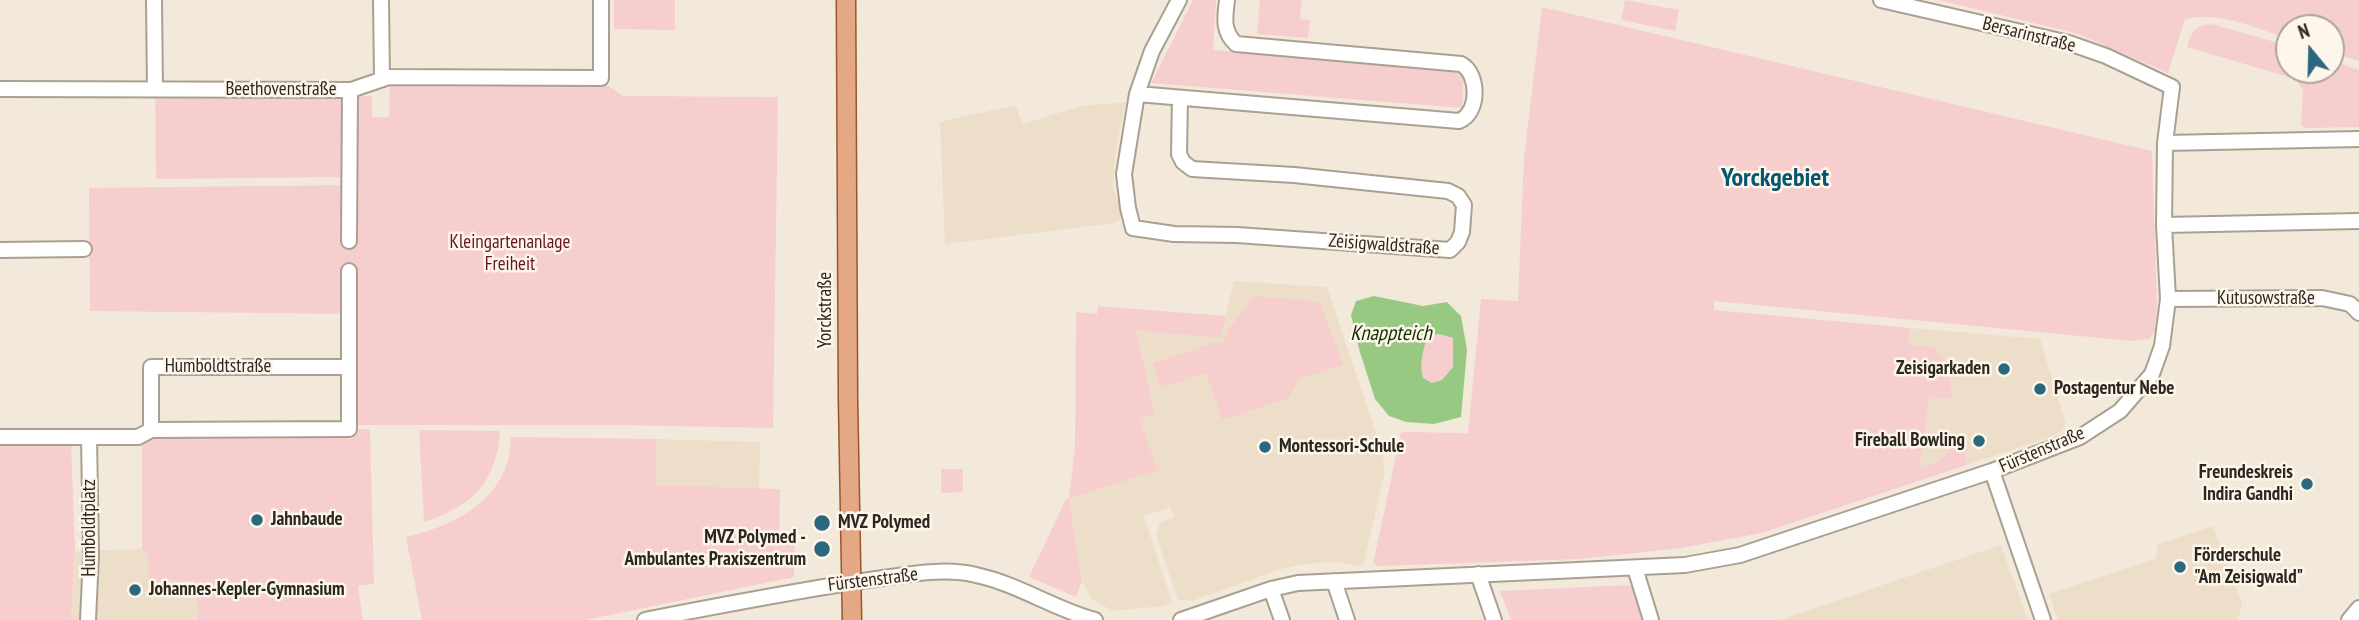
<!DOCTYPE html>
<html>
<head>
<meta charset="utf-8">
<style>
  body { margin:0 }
  #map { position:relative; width:2359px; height:620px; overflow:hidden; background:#f3e9da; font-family:"PT Sans Narrow",sans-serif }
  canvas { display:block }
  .north { position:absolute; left:2275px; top:14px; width:70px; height:70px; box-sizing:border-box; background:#fef6ea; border:2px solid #aaa49a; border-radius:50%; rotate:341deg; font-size:19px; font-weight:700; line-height:28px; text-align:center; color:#2b2822 }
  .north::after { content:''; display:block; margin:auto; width:24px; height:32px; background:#2b687e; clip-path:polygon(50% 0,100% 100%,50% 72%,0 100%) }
</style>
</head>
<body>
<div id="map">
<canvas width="2359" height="620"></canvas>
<div class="north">N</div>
</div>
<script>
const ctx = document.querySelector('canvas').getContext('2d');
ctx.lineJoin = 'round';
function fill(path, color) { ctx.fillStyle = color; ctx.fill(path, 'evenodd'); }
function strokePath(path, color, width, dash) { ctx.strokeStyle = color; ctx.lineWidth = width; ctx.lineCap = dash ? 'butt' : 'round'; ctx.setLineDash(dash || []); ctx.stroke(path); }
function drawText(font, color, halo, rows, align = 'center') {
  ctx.font = font + ' "PT Sans Narrow",sans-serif'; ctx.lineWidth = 5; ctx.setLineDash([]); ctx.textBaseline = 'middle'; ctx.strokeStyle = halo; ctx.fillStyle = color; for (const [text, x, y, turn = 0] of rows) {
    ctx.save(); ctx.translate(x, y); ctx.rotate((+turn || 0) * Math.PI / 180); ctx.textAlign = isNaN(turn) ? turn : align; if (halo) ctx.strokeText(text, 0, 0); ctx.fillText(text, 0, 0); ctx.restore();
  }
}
fill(new Path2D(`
  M 1126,102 L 1115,154 L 1113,189 L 1124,215 L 1120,219 L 1115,223 L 945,244 L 940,122 L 1016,105 L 1022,124 L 1081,106 Z
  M 1234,281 L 1327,287 L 1383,454 L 1384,476 L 1364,562 L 1359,566 L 1338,562 L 1303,564 L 1278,570 L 1192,601 L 1178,600 L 1156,535 L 1160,523 L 1174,517 L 1170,507 L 1144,516 L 1172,602 L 1163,606 L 1113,611 L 1093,600 L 1082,581 L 1069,499 L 1157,470 L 1139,419 L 1155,413 L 1136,331 L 1220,338 Z
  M 1910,328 L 2040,339 L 2066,423 L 2062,431 L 2048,438 L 1967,465 L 1920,469 L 1929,397 L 1953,398 L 1948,364 L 1933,347 L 1908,345 Z
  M 657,439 L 760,442 L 759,489 L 654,485 Z
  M 2213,526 L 2242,603 L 2238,620 L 2058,620 L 2049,594 L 2155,559 L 2158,544 Z
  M 2001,545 L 2028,620 L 1779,620 Z
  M 142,549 L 196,581 L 198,620 L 71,620 L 75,551 Z`), '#eddec9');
fill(new Path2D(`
  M 614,0 L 675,0 L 675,30 L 614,29 Z
  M 1193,0 L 1216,0 L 1213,50 L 1464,70 L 1462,108 L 1151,83 Z
  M 1260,0 L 1302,0 L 1300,19 L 1310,20 L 1308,38 L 1257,34 Z
  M 1625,0 L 1679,10 L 1675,31 L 1621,20 Z
  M 1939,0 L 2359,0 L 2359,61 L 2331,52 L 2331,28 L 2289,28 L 2289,39 C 2256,28 2220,11 2185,19 L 2168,73 L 2078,34 Z
  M 1542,7 L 2152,151 L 2157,305 L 2155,330 L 2150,339 L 2132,341 L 1714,301 L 1714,310 L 1910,328 L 1908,345 L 1933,347 L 1948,364 L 1953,399 L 1929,397 L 1920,468 C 1943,462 1949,456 1957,433 L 1959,433 L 1967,465 L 1762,533 L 1681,548 L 1580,559 L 1379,566 L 1373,564 L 1401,432 L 1468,433 L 1481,299 L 1518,301 L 1524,158 Z
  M 2212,24 L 2289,46 L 2289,70 L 2331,70 L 2331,60 L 2359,70 L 2359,127 L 2305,128 L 2301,124 L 2303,90 L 2295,79 L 2187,47 C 2192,31 2194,26 2212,24 Z
  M 390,83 L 604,83 L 623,96 L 778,97 L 773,428 L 617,425 L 349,425 L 349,314 L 90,311 L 89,188 L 351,185 L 351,96 L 372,96 L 372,117 L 389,117 Z
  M 155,95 L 344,95 L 344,177 L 156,179 Z
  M 1254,296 L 1320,302 L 1343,365 L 1299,379 L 1288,398 L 1223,420 L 1206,373 L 1161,388 L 1153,363 L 1214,343 L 1223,344 L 1228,330 Z
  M 1098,306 L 1226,316 L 1220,338 L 1136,331 L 1155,413 L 1139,419 L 1158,470 L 1069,499 L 1082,581 L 1076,597 L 1029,577 L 1066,499 L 1069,498 L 1075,446 L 1076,312 L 1097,314 Z
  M 1439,334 L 1453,338 L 1453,367 L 1442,380 L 1432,383 L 1423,379 C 1419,363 1423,352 1426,337 Z
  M 370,429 L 374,584 L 358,586 L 363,620 L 198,620 L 196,581 L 149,582 L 148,555 L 142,549 L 142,444 L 151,430 Z
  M 419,430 L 500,431 C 496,483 473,506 424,522 Z
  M 511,437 L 657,439 L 655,485 L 780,489 L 779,540 L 795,538 L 794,577 L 586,620 L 422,620 L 406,537 C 446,528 493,507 507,464 C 510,456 510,446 511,437 Z
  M 71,443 L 75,551 L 71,620 L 0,620 L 0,445 Z
  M 941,469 L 963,469 L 963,492 L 941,493 Z
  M 1631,585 L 1643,620 L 1511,620 L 1500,591 Z`), '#f7cece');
fill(new Path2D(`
  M 1374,296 L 1423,306 L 1447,302 L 1461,316 L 1467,350 L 1461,417 L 1434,424 L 1406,422 L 1389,416 L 1375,399 L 1359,349 L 1351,315 L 1356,301 ZM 1439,334 L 1453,338 L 1453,367 L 1442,380 L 1432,383 L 1423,378 C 1419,363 1423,352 1427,337 Z`), '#97c983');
const minor = new Path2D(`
  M 154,0 L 155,89
  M 381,0 L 382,79
  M 1179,0 L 1152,51 L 1137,94 L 1124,174 L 1128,208 L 1133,228 L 1174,234 L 1237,235 L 1450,250 L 1458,242 L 1462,232 L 1464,205 L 1458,196 L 1448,191 L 1294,175 L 1192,169 L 1183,162 L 1179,154 L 1180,98
  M 0,89 L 351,90 L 389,77 L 601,78 L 601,0
  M 1137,94 L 1459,121 C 1480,113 1479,73 1461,64 L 1236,44 C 1222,31 1225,17 1227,0
  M 2165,143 L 2359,139
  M 2164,225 L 2359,221
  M 349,241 L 350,90
  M 0,250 L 84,249
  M 2168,299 L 2322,298 L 2350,304 L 2359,313
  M 151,430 L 151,367 L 349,367
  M 0,437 L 138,437 L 151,430 L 349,429 L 349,271
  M 1992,471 L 2043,620
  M 1635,568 L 1651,620
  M 1478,574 L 1494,620
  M 1334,581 L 1347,620
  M 1271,589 L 1282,620
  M 88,620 L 91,555 L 89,437
  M 645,620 C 722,605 798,590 876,579 C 907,575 944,567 976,575 C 1018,584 1054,609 1095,620
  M 1181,620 L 1271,589 L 1298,583 L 1685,565 L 1740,555 L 1992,471 L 2080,437 L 2120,411 L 2152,374 L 2162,346 L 2168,299 L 2164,225 L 2165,143 L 2172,87 L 2106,56 L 2069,43 L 1881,0
  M 2349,620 L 2359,608`);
const major = new Path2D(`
  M 846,0 L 848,399 L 852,620`);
strokePath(minor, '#aaa092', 18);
strokePath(major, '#98562c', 21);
strokePath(minor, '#fff', 14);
strokePath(major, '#e5a884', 18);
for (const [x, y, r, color] of [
  [2004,369,7,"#2b687e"],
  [2040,389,7,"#2b687e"],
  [1979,441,7,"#2b687e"],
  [1265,447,7,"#2b687e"],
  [2307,484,7,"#2b687e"],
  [257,520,7,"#2b687e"],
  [822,523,9,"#2b687e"],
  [822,549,9,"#2b687e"],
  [2180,567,7,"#2b687e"],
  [135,590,7,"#2b687e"]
]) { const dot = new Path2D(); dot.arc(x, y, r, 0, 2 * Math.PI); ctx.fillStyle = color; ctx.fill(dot); strokePath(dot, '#fef6ea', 2.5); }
drawText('19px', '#2b2822', '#fef6ea', [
  ["Bersarinstraße",2029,35,14],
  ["Beethovenstraße",281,90],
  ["Zeisigwaldstraße",1384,245,4],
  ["Kutusowstraße",2266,299],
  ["Yorckstraße",826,310,-90],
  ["Humboldtstraße",218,367],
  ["Fürstenstraße",2042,450,-23],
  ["Humboldtplatz",90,528,-90],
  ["Fürstenstraße",873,580,-7]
]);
drawText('19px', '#641520', '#fef6ea', [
  ["Kleingartenanlage",510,243],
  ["Freiheit",510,265]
]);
drawText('bold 19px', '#2b2822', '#fef6ea', [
  ["Zeisigarkaden",1990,369,"right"],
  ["Postagentur Nebe",2054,389],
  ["Fireball Bowling",1965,441,"right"],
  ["Montessori-Schule",1279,447],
  ["Freundeskreis",2293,473,"right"],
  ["Indira Gandhi",2293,495,"right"],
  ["Jahnbaude",271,520],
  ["MVZ Polymed",838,523],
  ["MVZ Polymed -",806,538,"right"],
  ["Ambulantes Praxiszentrum",806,560,"right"],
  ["Förderschule",2194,556],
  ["\"Am Zeisigwald\"",2194,578],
  ["Johannes-Kepler-Gymnasium",149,590]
], 'left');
drawText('italic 21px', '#123201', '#fef6ea', [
  ["Knappteich",1391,334]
]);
drawText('bold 26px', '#045770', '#fef6ea', [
  ["Yorckgebiet",1775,179]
]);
</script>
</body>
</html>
